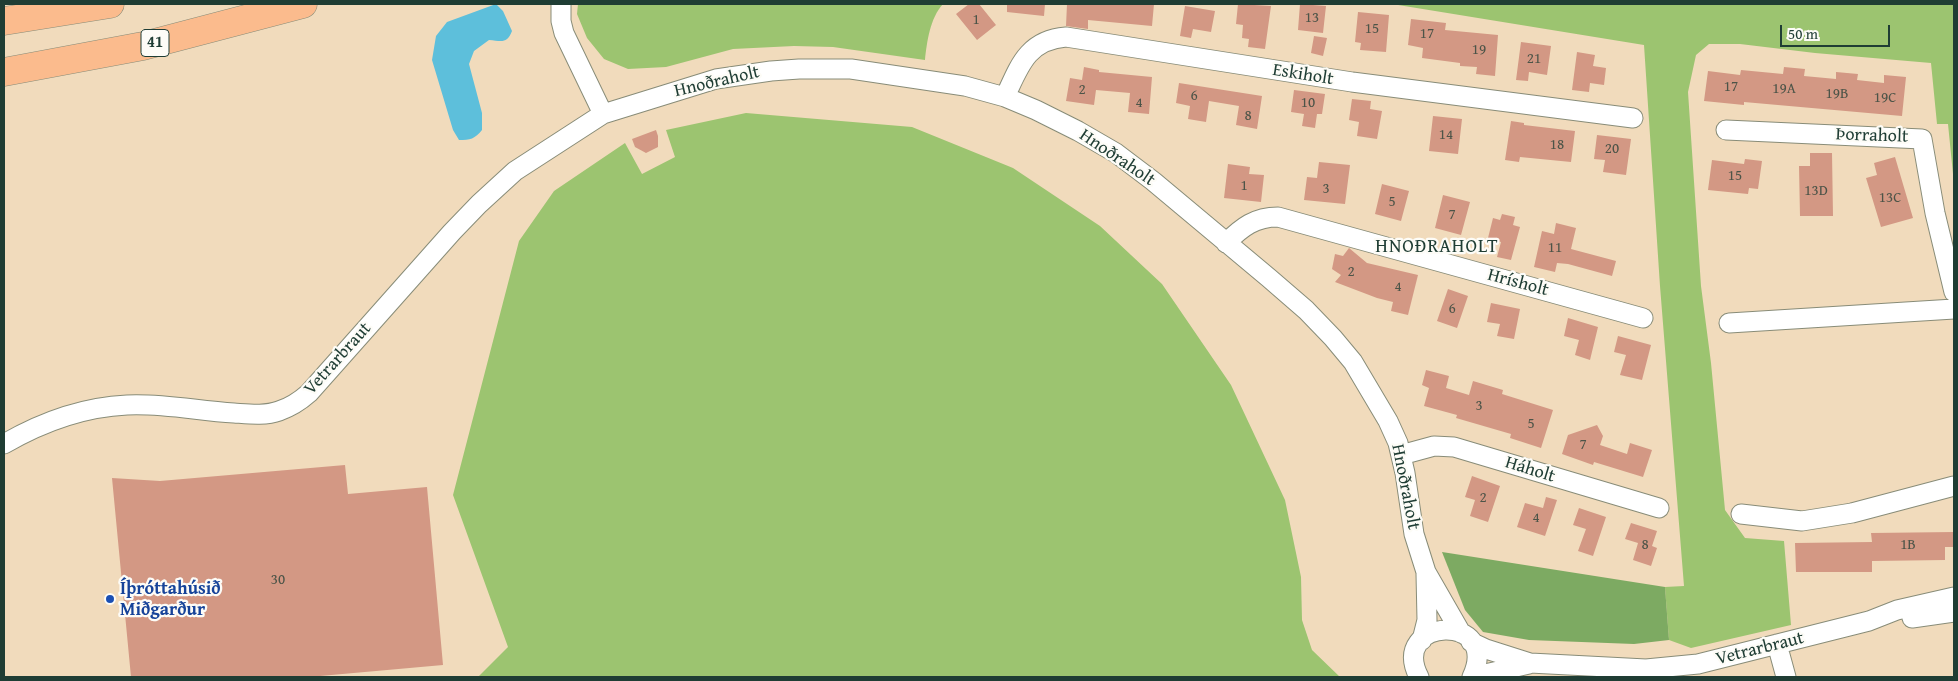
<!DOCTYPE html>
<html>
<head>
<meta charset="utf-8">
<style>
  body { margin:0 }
  #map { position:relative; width:1958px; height:681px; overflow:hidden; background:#f1dbbc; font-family:"Gentium Book Plus",serif }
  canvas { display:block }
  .frame { position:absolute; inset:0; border:5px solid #1f3d34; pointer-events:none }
  .scale { position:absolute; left:1780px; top:25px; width:110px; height:22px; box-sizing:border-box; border:2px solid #1f3d34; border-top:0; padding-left:6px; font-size:15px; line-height:18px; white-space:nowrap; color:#1f3d34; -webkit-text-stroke:4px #fdfcf7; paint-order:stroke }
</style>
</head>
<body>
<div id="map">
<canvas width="1958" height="681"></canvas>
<div class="frame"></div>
<div class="scale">50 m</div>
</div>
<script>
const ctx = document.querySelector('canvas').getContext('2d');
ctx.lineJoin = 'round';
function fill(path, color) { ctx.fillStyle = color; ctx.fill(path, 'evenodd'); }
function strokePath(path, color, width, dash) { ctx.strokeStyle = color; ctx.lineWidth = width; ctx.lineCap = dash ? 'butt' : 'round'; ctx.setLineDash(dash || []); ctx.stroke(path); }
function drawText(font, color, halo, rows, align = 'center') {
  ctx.font = font + ' "Gentium Book Plus",serif'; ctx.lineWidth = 4.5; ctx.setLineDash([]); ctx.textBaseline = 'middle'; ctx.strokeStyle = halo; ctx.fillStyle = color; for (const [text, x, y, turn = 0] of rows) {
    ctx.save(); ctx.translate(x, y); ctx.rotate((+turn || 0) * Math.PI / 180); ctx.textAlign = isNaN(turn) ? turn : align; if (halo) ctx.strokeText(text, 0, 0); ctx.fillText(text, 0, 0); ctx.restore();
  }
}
fill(new Path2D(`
  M 578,4 L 943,4 C 930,18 927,42 925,60 L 833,47 L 794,46 L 733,49 L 666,67 L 628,69 L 604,59 L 587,38 L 577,14 Z
  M 1392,4 L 1954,4 L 1954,184 L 1948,124 L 1937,124 L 1931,63 L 1815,53 L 1740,44 L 1709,44 L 1696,55 L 1688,92 L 1701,286 L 1711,363 L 1725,510 L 1745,538 L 1784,541 L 1791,625 L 1691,648 L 1669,640 L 1665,587 L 1684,586 L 1660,286 L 1644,45 Z
  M 746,113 L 912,127 L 1013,168 L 1100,226 L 1162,284 L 1231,385 L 1285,500 L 1301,577 L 1302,620 L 1312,650 L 1340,677 L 478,677 L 508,647 L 453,495 L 519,241 L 554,191 L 625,143 L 642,174 L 675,157 L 666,130 Z`), '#9cc470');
fill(new Path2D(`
  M 1442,552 L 1665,587 L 1669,640 L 1634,644 L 1529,640 L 1483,632 L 1465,610 Z`), '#7daa62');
fill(new Path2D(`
  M 496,4 L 503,11 L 512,31 C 507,44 502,41 489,40 L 474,51 L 469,64 L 482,113 L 482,130 C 475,139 470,140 459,140 L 453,130 L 432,60 L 436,36 L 447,22 Z`), '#5dbfdb');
fill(new Path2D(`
  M 969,4 L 979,4 L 996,25 L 977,40 L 956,14 Z
  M 1007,4 L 1045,4 L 1044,16 L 1007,12 Z
  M 1067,4 L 1154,4 L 1152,26 L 1088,20 L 1088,29 L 1066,26 Z
  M 1238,4 L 1271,6 L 1265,49 L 1248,47 L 1249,39 L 1242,38 L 1243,25 L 1236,24 Z
  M 1300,4 L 1326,6 L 1323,33 L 1298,30 Z
  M 1185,6 L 1215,11 L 1211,32 L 1193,29 L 1191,38 L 1180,36 Z
  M 1358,12 L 1389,15 L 1386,52 L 1360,50 L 1361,43 L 1355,42 Z
  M 1411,19 L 1446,23 L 1445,30 L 1498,35 L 1495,76 L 1476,74 L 1477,67 L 1460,66 L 1460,63 L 1422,58 L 1423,48 L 1408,45 Z
  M 1314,36 L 1327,38 L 1323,56 L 1311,53 Z
  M 1521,42 L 1551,46 L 1547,75 L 1529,72 L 1528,81 L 1516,80 Z
  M 1577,52 L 1595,55 L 1593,66 L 1606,68 L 1604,85 L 1590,83 L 1589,92 L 1572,90 Z
  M 1084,67 L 1099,70 L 1099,72 L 1152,77 L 1149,114 L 1128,112 L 1130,93 L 1096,90 L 1094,105 L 1066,101 L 1070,78 L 1082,80 Z
  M 1784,67 L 1805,69 L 1804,76 L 1836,79 L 1836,72 L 1858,74 L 1857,80 L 1884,83 L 1884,75 L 1906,77 L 1902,116 L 1744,102 L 1744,105 L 1704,101 L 1708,71 L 1740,75 L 1741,70 L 1783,74 Z
  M 1179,83 L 1262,96 L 1257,129 L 1236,125 L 1239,106 L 1209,101 L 1206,122 L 1188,119 L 1190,106 L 1176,103 Z
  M 1294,90 L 1325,94 L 1322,114 L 1317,114 L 1315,128 L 1302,126 L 1304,114 L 1291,112 Z
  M 1352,99 L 1371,101 L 1370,109 L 1382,111 L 1377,139 L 1357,136 L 1359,122 L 1349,120 Z
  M 1433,116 L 1462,119 L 1458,154 L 1429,151 Z
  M 1511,121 L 1524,123 L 1524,125 L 1575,131 L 1571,162 L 1520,157 L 1519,162 L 1505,160 Z
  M 656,130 L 658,136 L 658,147 L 646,153 L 635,147 L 632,139 Z
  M 1597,135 L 1631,139 L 1626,175 L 1603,172 L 1605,160 L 1594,159 Z
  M 1810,153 L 1832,153 L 1833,216 L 1800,216 L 1799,166 L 1810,166 Z
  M 1895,157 L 1913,218 L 1881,227 L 1866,178 L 1877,175 L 1874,163 Z
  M 1745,159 L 1762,161 L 1758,189 L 1749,188 L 1748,194 L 1708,190 L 1712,160 L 1744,164 Z
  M 1319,162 L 1350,165 L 1345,204 L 1304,200 L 1307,177 L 1317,178 Z
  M 1228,164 L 1250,167 L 1249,174 L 1264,175 L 1261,202 L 1224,198 Z
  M 1382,184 L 1409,191 L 1401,221 L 1375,214 Z
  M 1443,195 L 1470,202 L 1461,235 L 1435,228 Z
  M 1502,214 L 1515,217 L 1513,225 L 1520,227 L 1511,260 L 1497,257 L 1501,242 L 1488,238 L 1493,218 L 1500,220 Z
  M 1556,223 L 1576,228 L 1571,249 L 1616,261 L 1612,276 L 1568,264 L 1557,263 L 1555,272 L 1534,267 L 1542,231 L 1554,234 Z
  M 1349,248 L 1367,263 L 1418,275 L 1408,315 L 1391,311 L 1393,302 L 1377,298 L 1335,282 L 1341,275 L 1332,269 L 1335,254 L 1343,256 Z
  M 1448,289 L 1468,296 L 1457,328 L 1437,321 Z
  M 1491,303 L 1520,309 L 1514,339 L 1497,336 L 1500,324 L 1487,322 Z
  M 1568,318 L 1598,327 L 1590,360 L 1575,355 L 1579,340 L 1564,336 Z
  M 1618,336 L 1651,345 L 1642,380 L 1620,375 L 1626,355 L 1614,352 Z
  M 1426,370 L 1449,376 L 1446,388 L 1469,395 L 1473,381 L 1503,390 L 1502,394 L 1553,410 L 1541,448 L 1510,438 L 1511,434 L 1456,418 L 1457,415 L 1424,406 L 1429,388 L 1422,385 Z
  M 1597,425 L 1603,436 L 1600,445 L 1627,454 L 1630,443 L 1652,450 L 1643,477 L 1594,462 L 1593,465 L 1562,454 L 1568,435 Z
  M 345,465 L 348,494 L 427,487 L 443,665 L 309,677 L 131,677 L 112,478 L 160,481 Z
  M 1472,476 L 1500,486 L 1488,522 L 1470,516 L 1475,500 L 1465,497 Z
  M 1546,497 L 1557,500 L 1545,536 L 1517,527 L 1525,503 L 1543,508 Z
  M 1579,508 L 1606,517 L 1593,556 L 1578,551 L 1586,529 L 1573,525 Z
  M 1631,523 L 1657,531 L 1652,546 L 1657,548 L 1651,566 L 1633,560 L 1638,543 L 1625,539 Z
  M 1954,532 L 1954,547 L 1945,547 L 1945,560 L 1872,561 L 1872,572 L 1796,572 L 1795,543 L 1872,542 L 1871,533 Z`), '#d39884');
const minor = new Path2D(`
  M 561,4 L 561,21 L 564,33 L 603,114
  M 1005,97 C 1019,67 1027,40 1066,37 L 1352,82 L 1633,118
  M 1726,130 L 1922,139 L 1935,213 L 1954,292
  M 1226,243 C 1242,227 1255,217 1278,217 L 1643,318
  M 1729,323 L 1954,309
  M 4,444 C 42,422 83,407 127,405 C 163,403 198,411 234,413 C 249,414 265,416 279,411 C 291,407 300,401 309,393 L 452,232 L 479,204 L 515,171 L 603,114 L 716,79 L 771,71 L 799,69 L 851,69 L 965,86 L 1005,97 L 1036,110 L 1078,131 L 1116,153 L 1153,181 L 1269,278 L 1306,310 L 1333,338 L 1353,362 L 1388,421 L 1398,443 L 1405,473 L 1414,534 L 1426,572 L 1461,633
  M 1401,455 L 1434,446 L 1454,447 L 1659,508
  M 1741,514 L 1802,521 L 1852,513 L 1954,486
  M 1912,618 L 1954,612
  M 1422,640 L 1427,620 L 1426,574
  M 1471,642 L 1486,649 L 1530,663 L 1646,669 L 1698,664 L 1869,621 L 1897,610 L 1954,597
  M 1777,644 L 1786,677
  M 1419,677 C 1388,617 1502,612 1472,677
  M 1472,677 L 1529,664`);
const highway = new Path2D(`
  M 4,21 L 110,4
  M 4,72 L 143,46 L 303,4`);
strokePath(minor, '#888c78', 21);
strokePath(highway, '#888c78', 29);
strokePath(minor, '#fff', 19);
strokePath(highway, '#fbbb8d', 28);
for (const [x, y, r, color] of [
  [110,599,5,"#1a4fb4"]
]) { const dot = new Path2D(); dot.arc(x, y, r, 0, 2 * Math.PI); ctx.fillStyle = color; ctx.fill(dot); strokePath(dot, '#fdfcf7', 2); }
drawText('15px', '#4c5448', null, [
  ["13",1312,18],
  ["1",976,20],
  ["15",1372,29],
  ["17",1427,34],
  ["19",1479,50],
  ["21",1534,59],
  ["17",1731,87],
  ["19A",1784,89],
  ["2",1082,90],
  ["19B",1837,94],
  ["6",1194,96],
  ["19C",1885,98],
  ["4",1139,103],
  ["10",1308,103],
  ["8",1248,116],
  ["14",1446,135],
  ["18",1557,145],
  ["20",1612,149],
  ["15",1735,176],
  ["1",1244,186],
  ["3",1326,189],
  ["13D",1816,191],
  ["13C",1890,198],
  ["5",1392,202],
  ["7",1452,215],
  ["11",1555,248],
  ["2",1351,272],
  ["4",1398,287],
  ["6",1452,309],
  ["3",1479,406],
  ["5",1531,424],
  ["7",1583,445],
  ["2",1483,498],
  ["4",1536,518],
  ["8",1645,545],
  ["1B",1908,545],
  ["30",278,580]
]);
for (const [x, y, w] of [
  [155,43,28]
]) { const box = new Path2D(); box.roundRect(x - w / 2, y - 13.5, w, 27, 4); ctx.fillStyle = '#fdfcf7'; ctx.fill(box); strokePath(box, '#1f3d34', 1); }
drawText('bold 16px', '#1f3d34', null, [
  ["41",155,43]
]);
drawText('18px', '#1f3d34', '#fdfcf7', [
  ["Eskiholt",1303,75,9],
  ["Hnoðraholt",717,82,-13],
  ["Þorraholt",1872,136,2],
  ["Hnoðraholt",1117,158,34],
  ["Hrísholt",1518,283,15],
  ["Vetrarbraut",338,359,-48],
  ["Háholt",1530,470,17],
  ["Hnoðraholt",1405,487,79],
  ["Vetrarbraut",1760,649,-14]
]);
drawText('bold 18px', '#164399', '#fdfcf7', [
  ["Íþróttahúsið",120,589],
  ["Miðgarður",120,610]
], 'left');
ctx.letterSpacing = '1px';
drawText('19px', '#1f3d34', '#fdfcf7', [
  ["HNOÐRAHOLT",1437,247]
]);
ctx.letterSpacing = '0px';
</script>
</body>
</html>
